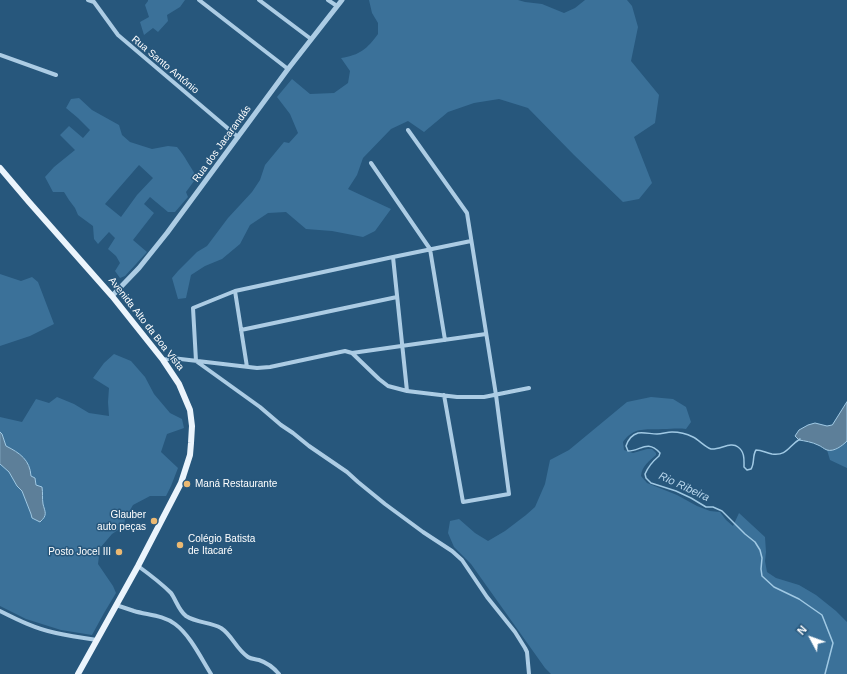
<!DOCTYPE html>
<html>
<head>
<meta charset="utf-8">
<style>
  body { margin:0 }
  #map { position:relative; width:847px; height:674px; overflow:hidden; background:#27577c; font-family:Helvetica,sans-serif }
  canvas { display:block }
  .north { position:absolute; left:791px; top:618px; width:40px; height:40px; -webkit-text-stroke:3px #27577c; paint-order:stroke; rotate:311deg; font-size:11px; font-weight:700; line-height:16px; text-align:center; color:#fff }
  .north::after { content:''; display:block; margin:auto; width:14px; height:18px; background:#fff; clip-path:polygon(50% 0,100% 100%,50% 72%,0 100%) }
</style>
</head>
<body>
<div id="map">
<canvas width="847" height="674"></canvas>
<div class="north">N</div>
</div>
<script>
const ctx = document.querySelector('canvas').getContext('2d');
ctx.lineJoin = 'round';
function fill(path, color) { ctx.fillStyle = color; ctx.fill(path, 'evenodd'); }
function strokePath(path, color, width, dash) { ctx.strokeStyle = color; ctx.lineWidth = width; ctx.lineCap = dash ? 'butt' : 'round'; ctx.setLineDash(dash || []); ctx.stroke(path); }
function drawText(font, color, halo, rows, align = 'center') {
  ctx.font = font + ' Helvetica,sans-serif'; ctx.lineWidth = 3; ctx.setLineDash([]); ctx.textBaseline = 'middle'; ctx.strokeStyle = halo; ctx.fillStyle = color; for (const [text, x, y, turn = 0] of rows) {
    ctx.save(); ctx.translate(x, y); ctx.rotate((+turn || 0) * Math.PI / 180); ctx.textAlign = isNaN(turn) ? turn : align; if (halo) ctx.strokeText(text, 0, 0); ctx.fillText(text, 0, 0); ctx.restore();
  }
}
fill(new Path2D(`
  M 148,0 L 185,0 L 180,7 L 167,15 L 168,21 L 158,32 L 153,28 L 144,35 L 140,22 L 149,17 L 145,5 L 148,1 Z
  M 369,0 L 518,0 L 525,2 L 542,4 L 564,13 L 575,8 L 585,0 L 627,0 L 632,6 L 638,27 L 631,61 L 659,95 L 655,123 L 634,137 L 652,183 L 639,199 L 623,202 L 574,155 L 528,108 L 499,99 L 474,103 L 448,112 L 424,132 L 408,121 L 391,129 L 363,158 L 357,175 L 348,189 L 391,209 L 375,231 L 363,237 L 332,231 L 306,229 L 286,212 L 268,213 L 250,225 L 240,244 L 222,259 L 205,266 L 191,275 L 186,298 L 178,299 L 172,278 L 178,271 L 197,252 L 207,246 L 228,218 L 252,192 L 260,180 L 265,165 L 284,142 L 289,143 L 298,133 L 290,114 L 277,97 L 292,79 L 310,94 L 334,93 L 348,83 L 350,71 L 341,58 C 360,55 367,49 378,34 L 378,23 L 372,13 Z
  M 79,98 L 92,110 L 119,125 L 122,135 L 130,142 L 152,149 L 168,146 L 177,147 C 185,156 190,167 197,177 L 186,192 L 188,197 L 175,212 L 168,212 L 150,197 L 144,204 L 154,213 L 133,240 L 147,252 L 125,276 L 120,278 L 115,271 L 120,263 L 116,256 L 108,249 L 115,238 L 109,232 L 98,244 L 94,239 L 93,226 L 78,215 L 75,208 L 69,200 L 64,192 L 53,192 L 45,177 L 54,167 L 75,150 L 60,135 L 69,126 L 83,138 L 90,130 L 78,118 L 66,108 L 71,99 ZM 139,165 L 153,178 L 137,195 L 121,217 L 105,204 Z
  M 0,274 L 21,281 L 32,277 L 38,282 L 54,324 L 30,336 L 0,346 Z
  M 114,354 L 131,361 L 145,377 L 154,394 L 170,413 L 182,419 L 184,428 L 167,434 L 161,452 L 178,468 L 171,486 L 166,496 L 150,496 L 133,505 L 125,519 L 124,526 L 112,534 L 100,548 L 98,564 L 113,586 L 116,593 L 104,613 L 92,635 L 61,630 L 26,619 L 0,606 L 0,464 L 9,472 L 17,486 L 22,491 L 31,514 L 32,518 L 41,522 C 48,514 44,511 43,503 C 43,499 43,496 43,492 L 36,485 L 35,478 L 31,476 C 30,460 19,452 6,446 L 2,434 L 0,432 L 0,417 L 22,422 L 36,399 L 49,403 L 57,397 L 74,404 L 89,413 L 109,416 L 108,402 L 109,388 L 93,378 L 104,363 Z
  M 651,397 L 673,399 L 686,407 L 691,422 L 686,429 C 678,428 671,429 663,429 C 647,430 634,426 623,442 L 624,450 L 633,453 L 647,449 L 652,449 L 656,453 L 656,455 C 649,461 642,466 641,476 L 647,483 L 677,495 L 697,506 L 710,511 L 720,512 L 726,520 L 733,526 L 739,513 L 765,537 L 766,552 L 765,561 L 767,572 L 776,578 L 799,585 L 816,595 L 836,611 L 847,622 L 847,674 L 551,674 L 545,668 L 471,564 L 454,547 L 448,533 L 450,521 L 459,519 L 475,533 L 488,541 L 505,531 L 526,515 L 535,507 L 545,484 L 550,460 L 569,450 L 627,402 Z
  M 847,441 L 847,468 L 830,460 L 827,450 L 835,450 Z`), '#3b7199');
const water = new Path2D(`
  M 847,402 L 847,441 C 842,446 834,452 827,450 C 824,449 821,446 818,445 C 812,442 805,441 799,440 L 795,436 L 799,430 L 808,425 L 815,423 L 827,426 L 832,425 Z
  M 0,432 L 2,434 L 6,446 C 20,453 30,460 31,476 L 35,478 L 36,485 L 42,487 C 43,493 42,498 43,504 C 45,512 48,515 40,522 L 32,518 L 31,514 L 22,491 L 17,486 L 9,472 L 0,464 Z`);
fill(water, '#5d7f99');
strokePath(water, '#a0c9e4', 1);
strokePath(new Path2D(`
  M 800,439 C 788,446 788,456 772,454 C 766,453 762,450 756,450 C 752,456 755,463 751,469 L 747,470 L 744,467 C 744,460 745,452 738,447 C 731,441 720,450 711,449 C 705,447 699,440 693,437 C 687,434 679,432 672,432 C 667,432 662,434 657,434 C 651,434 644,432 638,433 C 631,435 628,440 626,446 L 628,451 C 641,451 647,439 660,453 L 659,456 C 653,461 648,467 645,474 L 646,478 L 651,483 L 676,491 L 691,498 L 706,507 L 713,507 L 722,511 L 745,534 L 755,542 L 760,550 L 762,558 L 761,569 L 762,576 L 774,587 L 799,599 L 822,615 L 833,643 L 825,674`), '#a0c9e4', 1.5);
strokePath(new Path2D(`
  M 88,0 L 94,2 L 118,35 L 238,137
  M 199,0 L 288,69
  M 259,0 L 311,39
  M 328,0 L 337,6
  M 0,55 L 56,75
  M 408,130 L 467,213 L 496,395 L 509,494 L 463,502 L 444,395
  M 371,163 L 430,249 L 445,340
  M 471,241 L 393,257 L 235,291 L 193,308 L 196,361 L 260,407 L 281,425 L 293,433 L 309,446 L 347,472 L 358,482 L 385,504 L 423,532 L 452,551 L 462,560 L 487,597 L 515,632 L 525,648 L 527,652 L 529,674
  M 393,257 L 407,391
  M 235,291 L 247,367
  M 241,330 L 397,297
  M 352,353 L 486,334
  M 163,360 L 172,358 L 257,368 L 270,367 L 345,351 L 352,353 L 379,379 L 388,386 L 407,391 L 457,397 L 484,397 L 529,388
  M 138,566 C 149,574 161,583 171,593 C 176,600 179,611 186,616 C 197,623 210,622 221,628 C 232,635 236,649 248,657 C 251,659 255,659 259,660 C 268,663 273,667 279,674
  M 116,605 C 122,607 128,609 134,611 C 147,615 163,615 175,624 C 190,635 201,658 211,674
  M 0,611 C 18,620 36,629 56,633 C 69,636 83,638 97,640`), '#accce4', 4);
strokePath(new Path2D(`
  M 112,296 L 139,268 L 167,233 L 288,69 L 342,0`), '#accce4', 5);
strokePath(new Path2D(`
  M 0,168 L 29,202 L 112,296 L 163,360 L 179,384 L 190,410 L 192,426 L 191,443 L 190,455 L 181,483 L 138,566 L 78,674`), '#ebf4fc', 6);
for (const [x, y, r, color] of [
  [187,484,4,"#ecb972"],
  [154,521,4,"#ecb972"],
  [180,545,4,"#ecb972"],
  [119,552,4,"#ecb972"]
]) { const dot = new Path2D(); dot.arc(x, y, r, 0, 2 * Math.PI); ctx.fillStyle = color; ctx.fill(dot); strokePath(dot, '#27577c', 1.5); }
drawText('10px', '#fff', '#27577c', [
  ["Rua Santo Antônio",165,65,40],
  ["Rua dos Jacarandás",222,144,-54],
  ["Avenida Alto da Boa Vista",146,324,52]
]);
drawText('10px', '#fff', '#27577c', [
  ["Maná Restaurante",195,484],
  ["Glauber",146,515,"right"],
  ["auto peças",146,527,"right"],
  ["Colégio Batista",188,539],
  ["de Itacaré",188,551],
  ["Posto Jocel III",111,552,"right"]
], 'left');
drawText('italic 11px', '#b7d6ec', '#27577c', [
  ["Rio Ribeira",684,487,25]
]);
</script>
</body>
</html>
